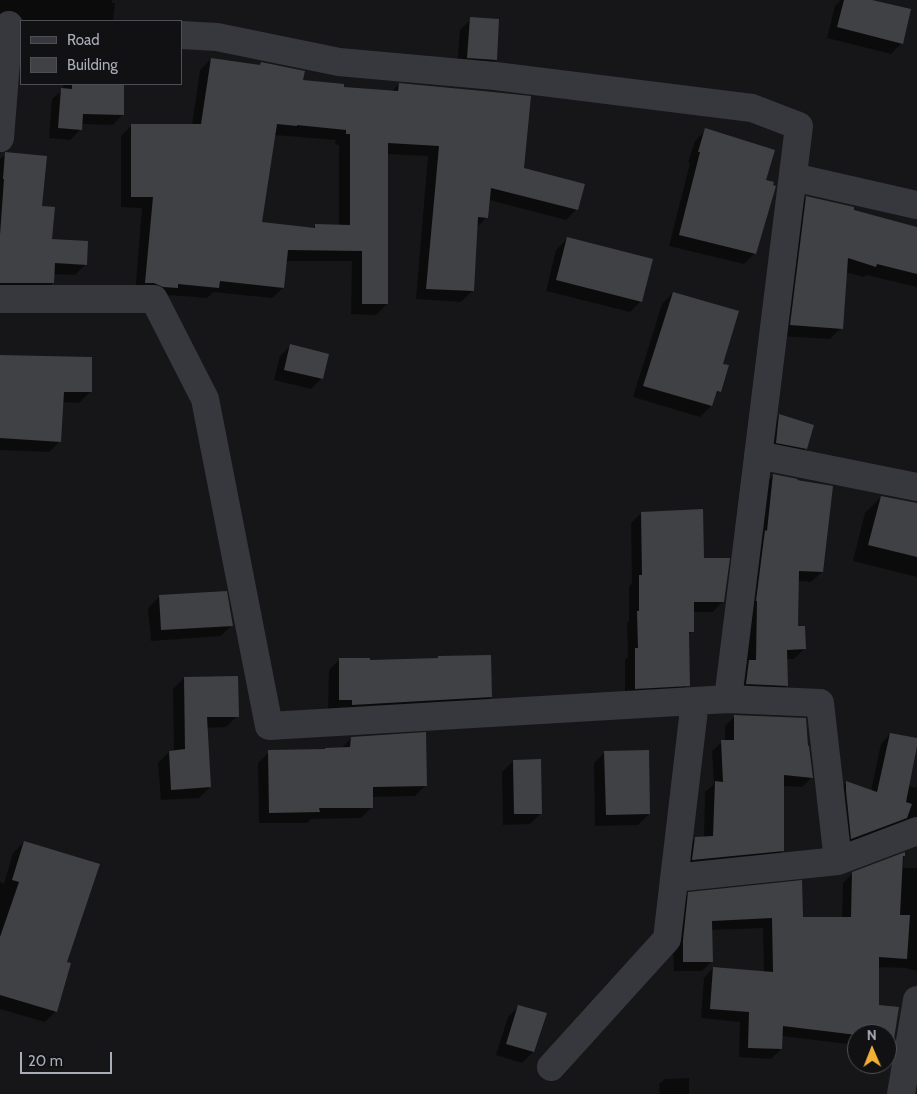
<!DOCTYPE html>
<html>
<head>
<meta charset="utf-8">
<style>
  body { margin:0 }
  #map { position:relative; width:917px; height:1094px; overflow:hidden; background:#161618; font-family:Cabin,sans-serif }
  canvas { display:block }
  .legend { position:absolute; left:20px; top:20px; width:162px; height:65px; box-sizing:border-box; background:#111113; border:1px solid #4d4f55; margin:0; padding:6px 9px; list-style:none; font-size:15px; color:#a8adb8 }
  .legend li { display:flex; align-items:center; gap:10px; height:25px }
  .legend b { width:25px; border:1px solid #4d4f55 }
  .north { position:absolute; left:847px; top:1024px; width:50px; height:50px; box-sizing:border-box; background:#111113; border:1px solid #4d4f55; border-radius:50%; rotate:359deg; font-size:14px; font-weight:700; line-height:20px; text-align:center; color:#a8adb8 }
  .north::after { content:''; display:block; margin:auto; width:18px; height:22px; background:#f2b134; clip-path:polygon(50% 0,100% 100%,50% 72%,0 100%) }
  .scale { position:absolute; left:20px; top:1052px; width:92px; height:22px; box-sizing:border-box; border:2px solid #a8adb8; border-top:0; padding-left:6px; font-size:15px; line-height:18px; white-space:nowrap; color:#a8adb8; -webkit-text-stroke:4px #111113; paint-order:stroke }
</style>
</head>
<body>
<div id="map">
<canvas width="917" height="1094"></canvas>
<ul class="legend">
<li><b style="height:6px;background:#37383d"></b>Road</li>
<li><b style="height:14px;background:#404145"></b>Building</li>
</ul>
<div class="north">N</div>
<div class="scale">20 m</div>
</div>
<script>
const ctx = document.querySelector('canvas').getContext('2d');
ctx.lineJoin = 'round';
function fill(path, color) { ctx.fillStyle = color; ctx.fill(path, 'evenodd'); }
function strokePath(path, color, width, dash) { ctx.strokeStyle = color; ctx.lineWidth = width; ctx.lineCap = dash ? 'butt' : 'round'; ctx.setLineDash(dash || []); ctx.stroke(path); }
fill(new Path2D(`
  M 0,0 L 112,0 L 112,3 L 115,3 L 113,21 L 21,21 L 0,19 Z
  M 841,0 L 867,0 L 902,43 L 891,54 L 827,38 L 835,6 Z
  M 471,19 L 498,21 L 496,60 L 485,71 L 457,68 L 460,30 Z
  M 211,59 L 259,66 L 261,63 L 302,81 L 343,88 L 391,92 L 399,84 L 523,169 L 577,209 L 566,220 L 489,200 L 487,217 L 476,228 L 472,291 L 461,302 L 416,299 L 428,156 L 387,154 L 387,304 L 376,315 L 351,314 L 352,261 L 286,261 L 283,288 L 272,298 L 213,292 L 207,298 L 169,295 L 166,298 L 135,294 L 142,208 L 121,207 L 121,136 L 132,125 L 192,125 L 200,70 ZM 274,135 L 336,140 L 335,144 L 339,145 L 339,226 L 315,226 L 312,229 L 260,223 Z
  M 63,84 L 123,84 L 122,115 L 113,125 L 81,124 L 80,130 L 70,140 L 49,138 L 52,99 L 63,90 Z
  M 706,130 L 764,181 L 755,253 L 744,264 L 669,246 L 690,163 L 688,163 L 695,141 Z
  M 6,154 L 41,207 L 51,240 L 86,264 L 75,275 L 53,274 L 53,283 L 42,294 L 0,294 L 0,159 Z
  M 806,197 L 852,210 L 917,227 L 917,287 L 866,275 L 864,277 L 845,272 L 841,328 L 830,339 L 780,336 L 795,208 Z
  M 567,239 L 641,301 L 630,312 L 546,291 L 556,250 Z
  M 673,293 L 722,364 L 720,391 L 713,397 L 711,406 L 700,417 L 633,397 L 662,304 Z
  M 291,345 L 322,378 L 311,389 L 274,380 L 280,356 Z
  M 0,356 L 90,392 L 79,403 L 62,402 L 60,441 L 49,452 L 0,450 Z
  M 779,415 L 806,448 L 795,459 L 765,453 L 769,426 Z
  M 773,475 L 822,572 L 811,582 L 797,581 L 797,627 L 804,649 L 794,659 L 786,659 L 787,685 L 777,696 L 736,694 L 739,672 L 747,664 L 747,611 L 763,486 Z
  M 881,497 L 917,504 L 917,577 L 853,561 L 865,513 Z
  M 641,513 L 703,560 L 723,601 L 713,612 L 693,612 L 692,631 L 687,636 L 688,685 L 678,696 L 625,699 L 625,660 L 628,657 L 627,623 L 629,621 L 629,586 L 632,583 L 631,523 Z
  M 159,597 L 232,625 L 221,636 L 151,641 L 148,608 Z
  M 439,657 L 491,697 L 480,708 L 328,711 L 329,670 L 340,659 L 368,661 L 436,659 Z
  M 184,678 L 237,716 L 226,727 L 206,728 L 210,787 L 199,798 L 161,800 L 158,763 L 169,752 L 174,751 L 173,689 Z
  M 735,716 L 812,777 L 802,787 L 783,786 L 783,850 L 773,860 L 683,870 L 685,848 L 695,839 L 704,838 L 705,792 L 714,784 L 712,751 L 722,742 L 725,742 L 725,726 Z
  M 890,734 L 917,739 L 908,786 L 917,788 L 917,826 L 842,848 L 837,792 L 846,783 L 871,791 L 881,744 Z
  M 351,738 L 426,785 L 415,796 L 372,797 L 372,807 L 361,818 L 311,819 L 307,823 L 259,823 L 258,763 L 269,752 L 341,749 Z
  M 605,752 L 649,814 L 638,825 L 595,826 L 594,763 Z
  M 513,761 L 541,813 L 530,824 L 503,825 L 502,772 Z
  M 24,842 L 65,963 L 56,1011 L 45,1022 L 0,1009 L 0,882 L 4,884 L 13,853 Z
  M 904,854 L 903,868 L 917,868 L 917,971 L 906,968 L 878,967 L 878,1006 L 893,1039 L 887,1045 L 887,1034 L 857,1034 L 857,1045 L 781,1036 L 781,1049 L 771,1059 L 739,1057 L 740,1022 L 701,1018 L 704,978 L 713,968 L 764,973 L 763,928 L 711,930 L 712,961 L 702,971 L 674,971 L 673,951 L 679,903 L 689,893 L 802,919 L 842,918 L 843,883 L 853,873 Z
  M 519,1006 L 533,1052 L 522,1063 L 496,1055 L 508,1017 Z
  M 689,1078 L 689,1094 L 660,1094 L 659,1084 L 665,1079 Z`), '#0007');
fill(new Path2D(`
  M 844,0 L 872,0 L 911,9 L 903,44 L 837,27 Z
  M 470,17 L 499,19 L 497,60 L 467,58 Z
  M 211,58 L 260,65 L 261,62 L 305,71 L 303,80 L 344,84 L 344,87 L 398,91 L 399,83 L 493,92 L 531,96 L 524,168 L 585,184 L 578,210 L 491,188 L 488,218 L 478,217 L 474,291 L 426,289 L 439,146 L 388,143 L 388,304 L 362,304 L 362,251 L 288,250 L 284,288 L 220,281 L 219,288 L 178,284 L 178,288 L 163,287 L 154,283 L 145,283 L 153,197 L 131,197 L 131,124 L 201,124 ZM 277,124 L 297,126 L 297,125 L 346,130 L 346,134 L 350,134 L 350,225 L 315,224 L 315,228 L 262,222 Z
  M 72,84 L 124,84 L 124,115 L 83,114 L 82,130 L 58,128 L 61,88 L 72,89 Z
  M 705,128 L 775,150 L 766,180 L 774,182 L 773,185 L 776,186 L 756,254 L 679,235 L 700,152 L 698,152 Z
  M 5,152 L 47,156 L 42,206 L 55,207 L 52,239 L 88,241 L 87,265 L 55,263 L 54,283 L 0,283 L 0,235 L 4,179 L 3,179 Z
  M 806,196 L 854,207 L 854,210 L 917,227 L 917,274 L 877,264 L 876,267 L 848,258 L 843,329 L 790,325 Z
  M 567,237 L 653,259 L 642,302 L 556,280 Z
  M 673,292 L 739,311 L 723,364 L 729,365 L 721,392 L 717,391 L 712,406 L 643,386 Z
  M 290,344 L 329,354 L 323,379 L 284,370 Z
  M 0,355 L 92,357 L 92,392 L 64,392 L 61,442 L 0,438 Z
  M 779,414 L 814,425 L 807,449 L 776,443 Z
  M 773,474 L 798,479 L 797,480 L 833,486 L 823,572 L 799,571 L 798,626 L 805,626 L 806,649 L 787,650 L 788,686 L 746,684 L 749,660 L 756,660 L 757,601 L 756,601 L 765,530 L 767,531 Z
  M 881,496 L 917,503 L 917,557 L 868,545 Z
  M 703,509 L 704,558 L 730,558 L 724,602 L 694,602 L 694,632 L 689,632 L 690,686 L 635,689 L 635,648 L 638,648 L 637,611 L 639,611 L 639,575 L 642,575 L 641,512 Z
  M 227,591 L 233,626 L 161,630 L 159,595 Z
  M 491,655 L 492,697 L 352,705 L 352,700 L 339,700 L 339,658 L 370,658 L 370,660 L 438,658 L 438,656 Z
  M 238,676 L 239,717 L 207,717 L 211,787 L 171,790 L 169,751 L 185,749 L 184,677 Z
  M 734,715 L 806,718 L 808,746 L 809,746 L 813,778 L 784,775 L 784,851 L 692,860 L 695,837 L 713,836 L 715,781 L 723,782 L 721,740 L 734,740 Z
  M 426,732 L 427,786 L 373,787 L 373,808 L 319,808 L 320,812 L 269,813 L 268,750 L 325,749 L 325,748 L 350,747 L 351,737 Z
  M 890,733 L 917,738 L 917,746 L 906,802 L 912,804 L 907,818 L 851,839 L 846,791 L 846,781 L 877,792 Z
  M 649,750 L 650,814 L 606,815 L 604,751 Z
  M 541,759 L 542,814 L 514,814 L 513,760 Z
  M 24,841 L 100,864 L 67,962 L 71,963 L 57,1012 L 0,995 L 0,937 L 19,882 L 12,880 Z
  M 905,852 L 905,856 L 903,856 L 900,915 L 910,915 L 907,959 L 879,957 L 879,1005 L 899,1007 L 894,1039 L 887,1038 L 887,1034 L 857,1035 L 783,1026 L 782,1049 L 748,1048 L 749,1012 L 710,1009 L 713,967 L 773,972 L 772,918 L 712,921 L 713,962 L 683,962 L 683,940 L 688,892 L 802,880 L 803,917 L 851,917 L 852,872 Z
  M 518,1005 L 547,1013 L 534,1052 L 506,1044 Z`), '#404145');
strokePath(new Path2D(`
  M 0,138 L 9,25
  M 793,177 L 917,205
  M 0,299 L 154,299 L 205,399 L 269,726 L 728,699 L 799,126 L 752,108 L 495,76 L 339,62 L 217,37 L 181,35
  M 758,455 L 917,487
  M 838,861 L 917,831
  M 674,878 L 838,861 L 820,703 L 728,699
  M 551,1067 L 667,939 L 695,701
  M 901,1094 L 917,1000`), '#37383d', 28);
</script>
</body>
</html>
